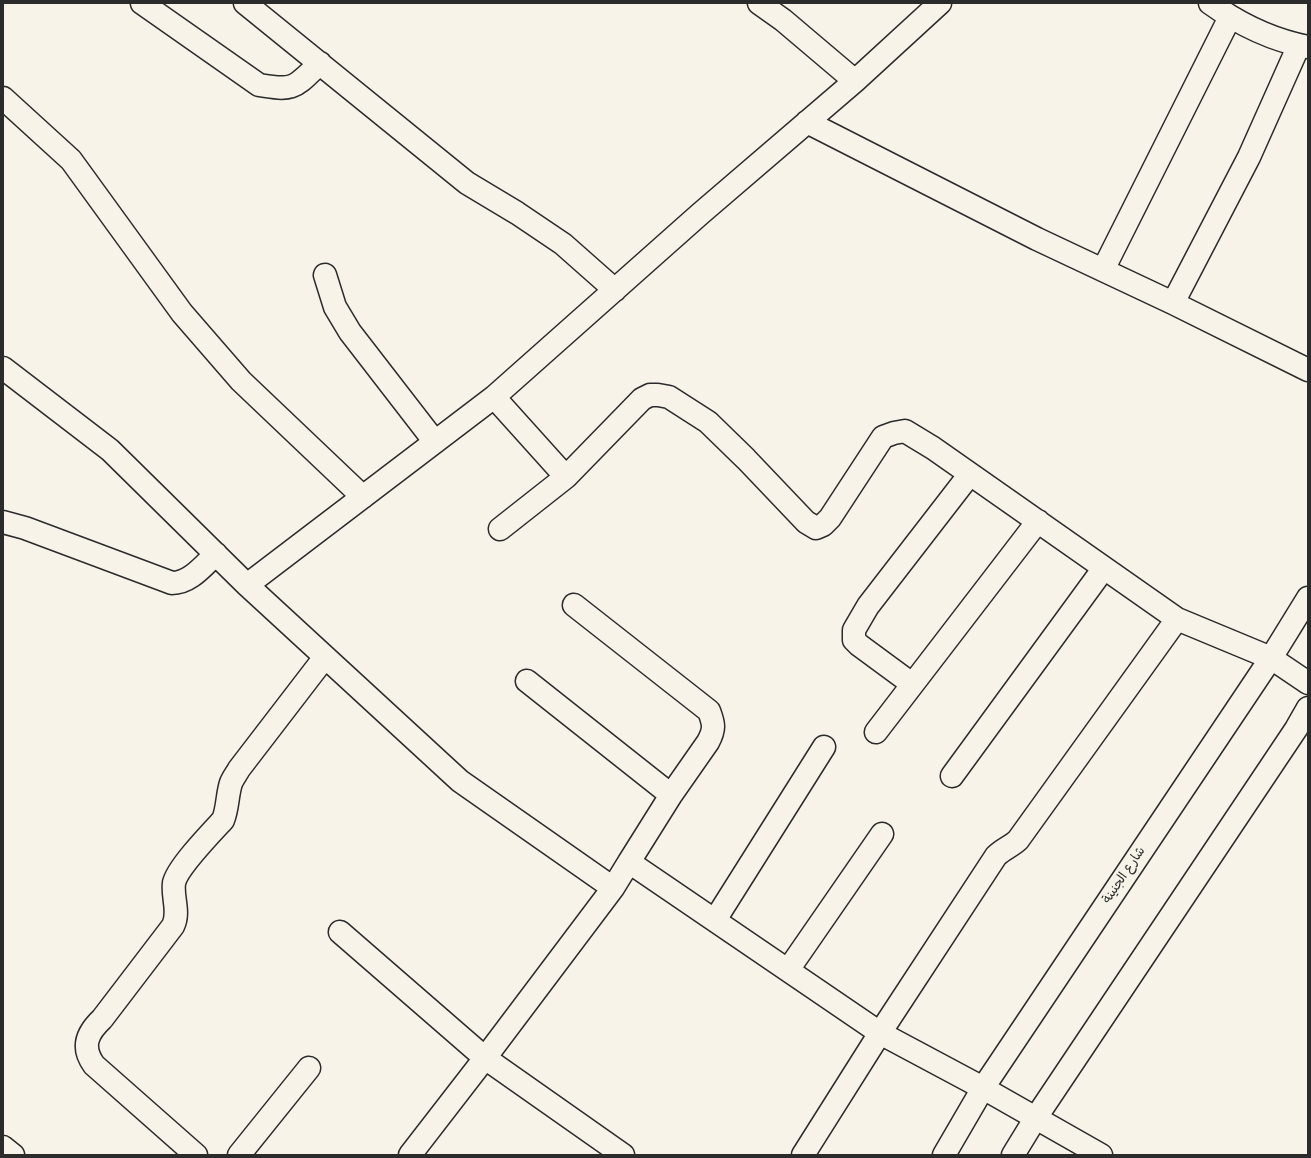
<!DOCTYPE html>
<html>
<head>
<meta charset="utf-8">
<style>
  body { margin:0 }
  #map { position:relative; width:1311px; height:1158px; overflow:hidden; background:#f7f3e8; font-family:"Indie Flower",sans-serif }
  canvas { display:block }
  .frame { position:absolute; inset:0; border:4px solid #2b2b2b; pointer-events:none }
</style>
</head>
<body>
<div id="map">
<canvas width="1311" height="1158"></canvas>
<div class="frame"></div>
</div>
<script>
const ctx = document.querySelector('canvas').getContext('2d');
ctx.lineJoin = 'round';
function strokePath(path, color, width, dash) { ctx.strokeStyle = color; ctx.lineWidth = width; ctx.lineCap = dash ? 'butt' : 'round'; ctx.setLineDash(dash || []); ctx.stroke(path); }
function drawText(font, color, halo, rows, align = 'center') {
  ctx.font = font + ' "Indie Flower","Playpen Sans Arabic",sans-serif'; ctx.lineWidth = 3; ctx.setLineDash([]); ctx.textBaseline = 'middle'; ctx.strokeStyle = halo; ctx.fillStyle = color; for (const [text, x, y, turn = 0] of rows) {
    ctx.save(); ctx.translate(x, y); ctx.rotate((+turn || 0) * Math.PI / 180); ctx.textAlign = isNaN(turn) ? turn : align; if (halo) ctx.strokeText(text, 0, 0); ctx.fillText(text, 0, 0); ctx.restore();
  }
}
const minor = new Path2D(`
  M 142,3 L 259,85 C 295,91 294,88 320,63
  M 245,3 L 467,183 L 517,213 L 563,244 L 615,290
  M 759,3 L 783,20 L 855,81
  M 1210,3 C 1239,24 1272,40 1308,47
  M 3,98 L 71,160 L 182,313 L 241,381 L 363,497
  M 807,122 L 1037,239 L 1173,303 L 1308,370
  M 1103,270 L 1230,17
  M 325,275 L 335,307 L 350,332 L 435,442
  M 1173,303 L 1249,157 L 1299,45
  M 3,368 L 110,450 L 247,585 L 460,781 L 613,888 L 485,1058 L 410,1155
  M 494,397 L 700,214 L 855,81 L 940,3
  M 3,522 L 25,528 L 172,583 C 190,583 203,566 216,554
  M 500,529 L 566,477 L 642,399 L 650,395 L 658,395 L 669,397 L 708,422 L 746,459 L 806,522 L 816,528 L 823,525 L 830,518 L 883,437 L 894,433 L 905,431 L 933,448 L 1177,619 L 1271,658 L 1308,683
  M 247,585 L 494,397 L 566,477
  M 574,605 L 709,711 C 714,724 715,729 708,742 L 671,795 L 629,862
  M 527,681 L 671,795
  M 912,684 L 859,645 L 854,640 L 854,630 L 868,606 L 970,474
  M 876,732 L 1038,521
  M 952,776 L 1104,568
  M 613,888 L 629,862 L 880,1033 L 983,1088 L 1101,1155
  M 715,920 L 824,747
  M 340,932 L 485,1058 L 623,1155
  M 788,970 L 882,834
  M 3,1147 L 13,1155
  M 196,1155 L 94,1065 C 81,1047 87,1033 102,1019 L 173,926 C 180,912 172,898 174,883 C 177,868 211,833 223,820 C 228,808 227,795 231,783 C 233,778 237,773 239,769 L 325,657
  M 239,1155 L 309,1068
  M 803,1155 L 880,1033 L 996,856 C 1003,849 1012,846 1018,840 L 1177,619
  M 944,1155 L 983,1088 L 1271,658 L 1308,598
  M 1013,1155 L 1035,1119 L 1296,729 L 1308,708`);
strokePath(minor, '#2b2b2b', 25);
strokePath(minor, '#f7f3e8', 22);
drawText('13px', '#2b2b2b', '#f7f3e8', [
  ["شارع الجنينة",1125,876,-56]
]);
</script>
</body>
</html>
